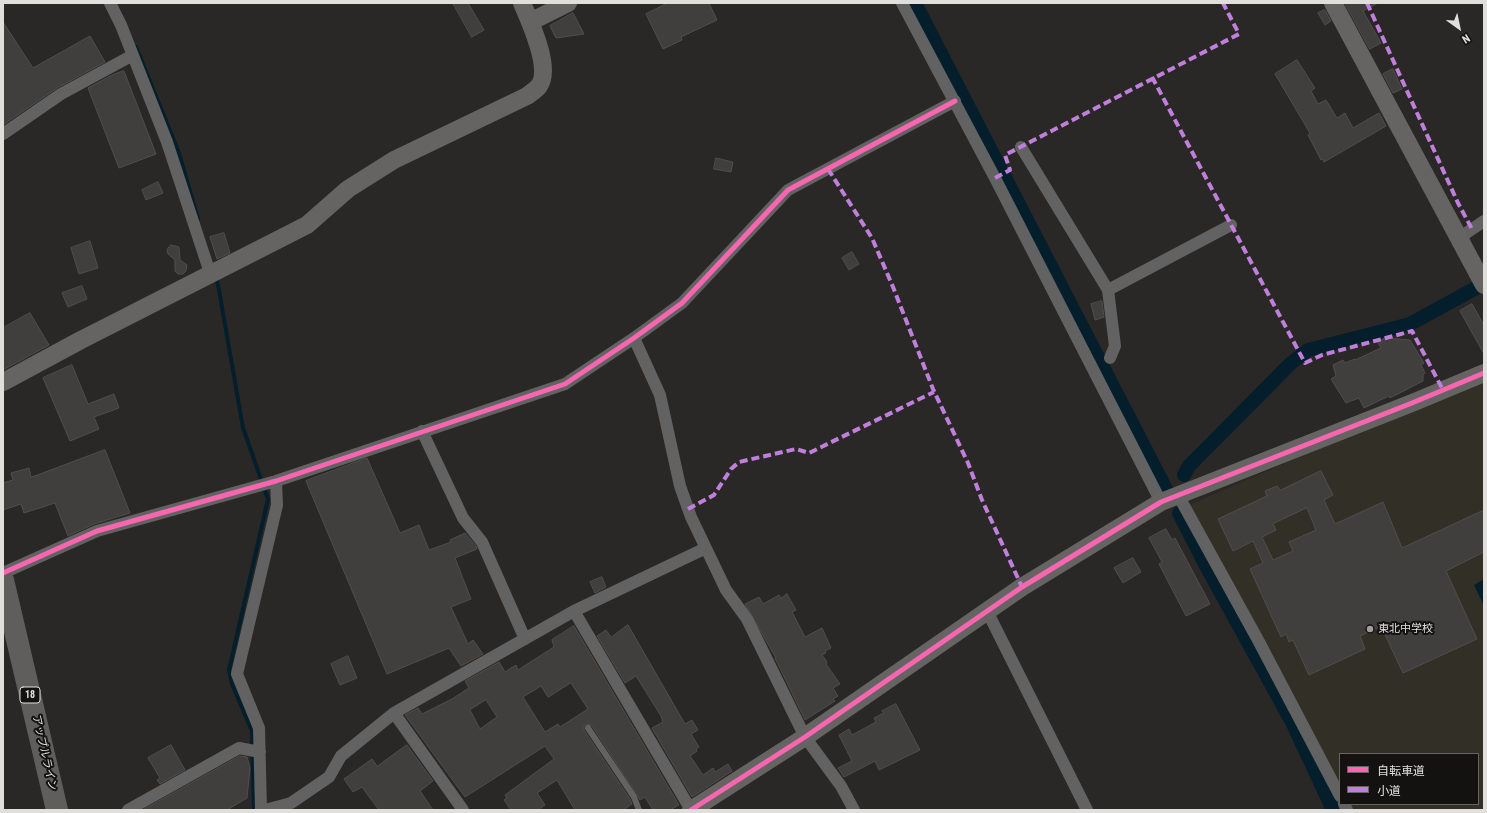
<!DOCTYPE html>
<html>
<head>
<meta charset="utf-8">
<style>
  body { margin:0 }
  #map { position:relative; width:1487px; height:813px; overflow:hidden; background:#2a2826; font-family:"Roboto Condensed","Noto Sans JP",sans-serif }
  canvas { display:block }
  .frame { position:absolute; inset:0; border:4px solid #e0dfdc; pointer-events:none }
  .legend { position:absolute; left:1339px; top:753px; width:140px; height:52px; box-sizing:border-box; background:#131210; border:1px solid #656462; margin:0; padding:5px 7px; list-style:none; font-size:12px; color:#e0dfdc }
  .legend li { display:flex; align-items:center; gap:8px; height:20px }
  .legend b { width:20px; border:1px solid #656462 }
  .north { position:absolute; left:1439px; top:8px; width:40px; height:40px; -webkit-text-stroke:3px #131210; paint-order:stroke; rotate:147deg; font-size:11px; font-weight:700; line-height:16px; text-align:center; color:#e0dfdc }
  .north::after { content:''; display:block; margin:auto; width:14px; height:18px; background:#e0dfdc; clip-path:polygon(50% 0,100% 100%,50% 72%,0 100%) }
</style>
</head>
<body>
<div id="map">
<canvas width="1487" height="813"></canvas>
<div class="frame"></div>
<ul class="legend">
<li><b style="height:5px;background:#f766af"></b>自転車道</li>
<li><b style="height:5px;background:#c07fdc"></b>小道</li>
</ul>
<div class="north">N</div>
</div>
<script>
const ctx = document.querySelector('canvas').getContext('2d');
ctx.lineJoin = 'round';
function fill(path, color) { ctx.fillStyle = color; ctx.fill(path, 'evenodd'); }
function strokePath(path, color, width, dash) { ctx.strokeStyle = color; ctx.lineWidth = width; ctx.lineCap = dash ? 'butt' : 'round'; ctx.setLineDash(dash || []); ctx.stroke(path); }
function drawText(font, color, halo, rows, align = 'center') {
  ctx.font = font + ' "Roboto Condensed","Noto Sans JP",sans-serif'; ctx.lineWidth = 4; ctx.setLineDash([]); ctx.textBaseline = 'middle'; ctx.strokeStyle = halo; ctx.fillStyle = color; for (const [text, x, y, turn = 0] of rows) {
    ctx.save(); ctx.translate(x, y); ctx.rotate((+turn || 0) * Math.PI / 180); ctx.textAlign = isNaN(turn) ? turn : align; if (halo) ctx.strokeText(text, 0, 0); ctx.fillText(text, 0, 0); ctx.restore();
  }
}
fill(new Path2D(`
  M 1484,377 L 1484,810 L 1351,810 L 1348,804 L 1478,804 L 1478,754 L 1340,754 L 1340,788 L 1189,505 Z`), '#322f27');
fill(new Path2D(`
  M 1484,579 L 1484,606 L 1474,585 Z`), '#041f2b');
strokePath(new Path2D(`
  M 136,47 L 179,153 L 198,219
  M 216,277 L 219,290 L 243,428 L 268,499 L 229,670 L 232,684 L 252,731 L 254,810`), '#041f2b', 4);
strokePath(new Path2D(`
  M 915,3 L 1166,489
  M 1184,475 L 1189,466 L 1290,364 L 1308,350 L 1410,324 L 1476,288
  M 1179,513 L 1205,564 L 1292,722 L 1333,810`), '#041f2b', 14);
const building = new Path2D(`
  M 453,3 L 468,3 L 484,30 L 472,37 Z
  M 668,3 L 709,3 L 717,20 L 681,37 L 682,40 L 663,49 L 646,14 Z
  M 1345,3 L 1378,3 L 1363,11 L 1381,43 L 1370,49 Z
  M 1325,10 L 1331,21 L 1325,25 L 1318,13 Z
  M 573,13 L 584,34 L 556,38 L 550,26 Z
  M 3,22 L 33,68 L 90,36 L 105,62 L 57,88 L 3,125 Z
  M 1297,60 L 1315,88 L 1311,91 L 1318,104 L 1326,100 L 1337,118 L 1345,113 L 1353,128 L 1379,113 L 1386,126 L 1324,162 L 1323,159 L 1321,160 L 1308,135 L 1310,133 L 1275,74 Z
  M 1393,69 L 1402,89 L 1393,93 L 1383,74 Z
  M 124,71 L 156,154 L 119,168 L 88,88 L 112,75 Z
  M 716,158 L 733,162 L 731,172 L 714,169 Z
  M 158,182 L 163,193 L 146,200 L 142,190 Z
  M 224,233 L 230,253 L 217,259 L 210,237 Z
  M 90,241 L 98,268 L 79,274 L 71,248 Z
  M 171,245 L 179,247 L 180,260 L 187,265 L 186,271 L 183,274 L 178,274 L 175,271 L 175,260 L 168,254 L 167,250 Z
  M 852,252 L 859,264 L 849,270 L 842,258 Z
  M 82,286 L 87,299 L 68,307 L 62,293 Z
  M 1102,301 L 1104,317 L 1095,320 L 1091,304 Z
  M 1472,304 L 1484,325 L 1484,354 L 1460,311 Z
  M 30,313 L 49,345 L 3,370 L 3,328 Z
  M 1385,338 L 1410,340 L 1424,363 L 1421,365 L 1425,373 L 1423,375 L 1423,381 L 1390,398 L 1389,396 L 1364,408 L 1359,398 L 1346,403 L 1331,379 L 1336,376 L 1333,365 L 1343,360 L 1345,363 L 1355,359 L 1355,360 L 1381,348 L 1378,343 Z
  M 72,365 L 88,404 L 114,394 L 119,408 L 94,417 L 99,429 L 70,441 L 43,378 Z
  M 105,450 L 130,513 L 94,524 L 68,536 L 55,503 L 24,513 L 21,504 L 3,510 L 3,483 L 13,480 L 11,473 L 29,468 L 31,477 Z
  M 367,458 L 400,533 L 419,525 L 429,550 L 451,542 L 450,540 L 465,533 L 476,546 L 477,549 L 455,558 L 471,599 L 451,607 L 468,644 L 473,640 L 483,654 L 461,666 L 449,648 L 387,674 L 306,481 Z
  M 1321,471 L 1333,495 L 1324,500 L 1335,524 L 1383,502 L 1402,548 L 1484,510 L 1484,552 L 1446,571 L 1477,639 L 1403,673 L 1381,626 L 1360,636 L 1365,649 L 1309,675 L 1293,640 L 1289,642 L 1286,634 L 1281,637 L 1250,569 L 1263,563 L 1253,541 L 1233,551 L 1218,519 L 1267,496 L 1265,491 L 1277,486 L 1280,490 ZM 1307,508 L 1316,530 L 1289,542 L 1293,551 L 1273,560 L 1262,537 L 1276,530 L 1273,524 Z
  M 1166,529 L 1172,540 L 1175,538 L 1210,604 L 1186,616 L 1159,564 L 1162,562 L 1149,538 Z
  M 1133,558 L 1141,572 L 1123,583 L 1114,568 Z
  M 602,577 L 606,587 L 595,593 L 590,582 Z
  M 787,594 L 796,610 L 792,612 L 805,637 L 822,628 L 831,648 L 825,651 L 826,653 L 822,655 L 827,662 L 826,664 L 840,684 L 833,688 L 838,696 L 833,699 L 835,701 L 805,720 L 775,658 L 776,658 L 745,604 L 759,597 L 763,604 L 779,595 L 781,598 Z
  M 628,625 L 685,724 L 692,720 L 698,730 L 691,734 L 699,747 L 696,749 L 697,751 L 690,756 L 703,775 L 713,768 L 715,772 L 728,764 L 732,771 L 692,797 L 652,728 L 663,722 L 661,716 L 636,676 L 625,683 L 597,636 L 606,630 L 611,637 Z
  M 574,626 L 679,805 L 670,810 L 653,810 L 645,797 L 640,800 L 592,726 L 588,724 L 584,726 L 584,730 L 630,799 L 632,804 L 623,810 L 575,810 L 557,780 L 537,793 L 545,805 L 538,810 L 511,810 L 504,800 L 507,798 L 505,795 L 554,759 L 545,746 L 465,797 L 405,715 L 418,708 L 422,714 L 452,699 L 469,688 L 465,681 L 499,662 L 505,672 L 516,665 L 518,670 L 554,647 L 552,640 ZM 571,683 L 588,709 L 560,727 L 558,724 L 545,732 L 523,697 L 541,686 L 548,697 ZM 486,700 L 497,717 L 480,729 L 470,710 Z
  M 348,656 L 357,678 L 340,685 L 331,664 Z
  M 896,704 L 920,750 L 879,770 L 875,761 L 844,777 L 838,768 L 852,761 L 839,735 L 849,729 L 852,735 L 876,722 L 874,718 L 884,713 L 882,711 Z
  M 171,745 L 185,770 L 160,784 L 157,780 L 160,778 L 148,758 Z
  M 407,745 L 433,781 L 420,791 L 433,810 L 379,810 L 362,787 L 353,792 L 344,779 L 372,759 L 377,766 Z
  M 240,756 L 247,757 L 250,768 L 247,798 L 227,810 L 143,810 Z`);
fill(building, '#413f3d');
strokePath(building, '#504e4c', 1);
strokePath(new Path2D(`
  M 588,728 L 634,797 L 639,810`), '#626262', 6);
strokePath(new Path2D(`
  M 110,3 L 121,25 L 167,142 L 210,273
  M 902,3 L 995,178 L 1161,502
  M 3,134 L 61,94 L 133,55
  M 1021,147 L 1108,290 L 1115,346 L 1110,358
  M 1459,238 L 1484,221
  M 1108,290 L 1231,225
  M 634,338 L 660,395 L 680,486 L 691,517 L 726,590 L 747,619 L 805,737 L 841,786 L 854,810
  M 422,431 L 463,518 L 482,542 L 525,639
  M 1178,495 L 1258,640 L 1340,796
  M 3,573 L 97,531 L 276,481 L 565,384 L 634,338 L 682,303 L 788,190 L 955,101
  M 574,611 L 706,548
  M 987,611 L 1087,810
  M 394,713 L 463,810
  M 1344,804 L 1347,810
  M 128,810 L 239,748 L 260,752
  M 261,810 L 259,728 L 237,674 L 277,505 L 276,481
  M 265,810 L 291,803 L 329,777 L 341,756 L 394,713 L 574,611 L 691,810`), '#626262', 12);
strokePath(new Path2D(`
  M 1333,3 L 1484,285
  M 530,22 L 568,3
  M 3,382 L 81,340 L 307,225 L 348,189 L 394,160 L 527,96 C 531,93 536,90 539,86 C 552,68 530,22 522,3
  M 691,810 L 805,737 L 1022,587 L 1161,502 L 1412,403 L 1484,373`), '#666463', 18);
strokePath(new Path2D(`
  M 3,580 L 57,810`), '#605e5d', 22);
strokePath(new Path2D(`
  M 1367,3 L 1458,203 L 1472,229
  M 1152,77 L 1305,363 L 1322,355 L 1412,331 L 1443,390
  M 828,169 L 872,238 L 893,287 L 933,389 L 968,463 L 982,500 L 1022,587
  M 995,178 L 1010,170 L 1005,155 L 1239,34 L 1223,3
  M 688,509 L 714,495 L 731,469 L 739,462 L 796,449 L 809,453 L 934,392`), '#c07fdc', 4, [8, 4]);
strokePath(new Path2D(`
  M 3,573 L 97,531 L 276,481 L 565,384 L 634,338 L 682,303 L 788,190 L 955,101
  M 691,810 L 805,737 L 1022,587 L 1161,502 L 1412,403 L 1484,373`), '#f766af', 5);
for (const [x, y, r, color] of [
  [1370,629,4,"#a09f9c"]
]) { const dot = new Path2D(); dot.arc(x, y, r, 0, 2 * Math.PI); ctx.fillStyle = color; ctx.fill(dot); strokePath(dot, '#131210', 1.5); }
for (const [x, y, w] of [
  [30,695,20]
]) { const box = new Path2D(); box.roundRect(x - w / 2, y - 8, w, 16, 3); ctx.fillStyle = '#131210'; ctx.fill(box); strokePath(box, '#e0dfdc', 1); }
drawText('bold 10px', '#e0dfdc', null, [
  ["18",30,695]
]);
drawText('11px', '#e0dfdc', '#131210', [
  ["東北中学校",1378,629]
], 'left');
drawText('11px', '#e0dfdc', '#131210', [
  ["アップルライン",44,753,77]
]);
</script>
</body>
</html>
